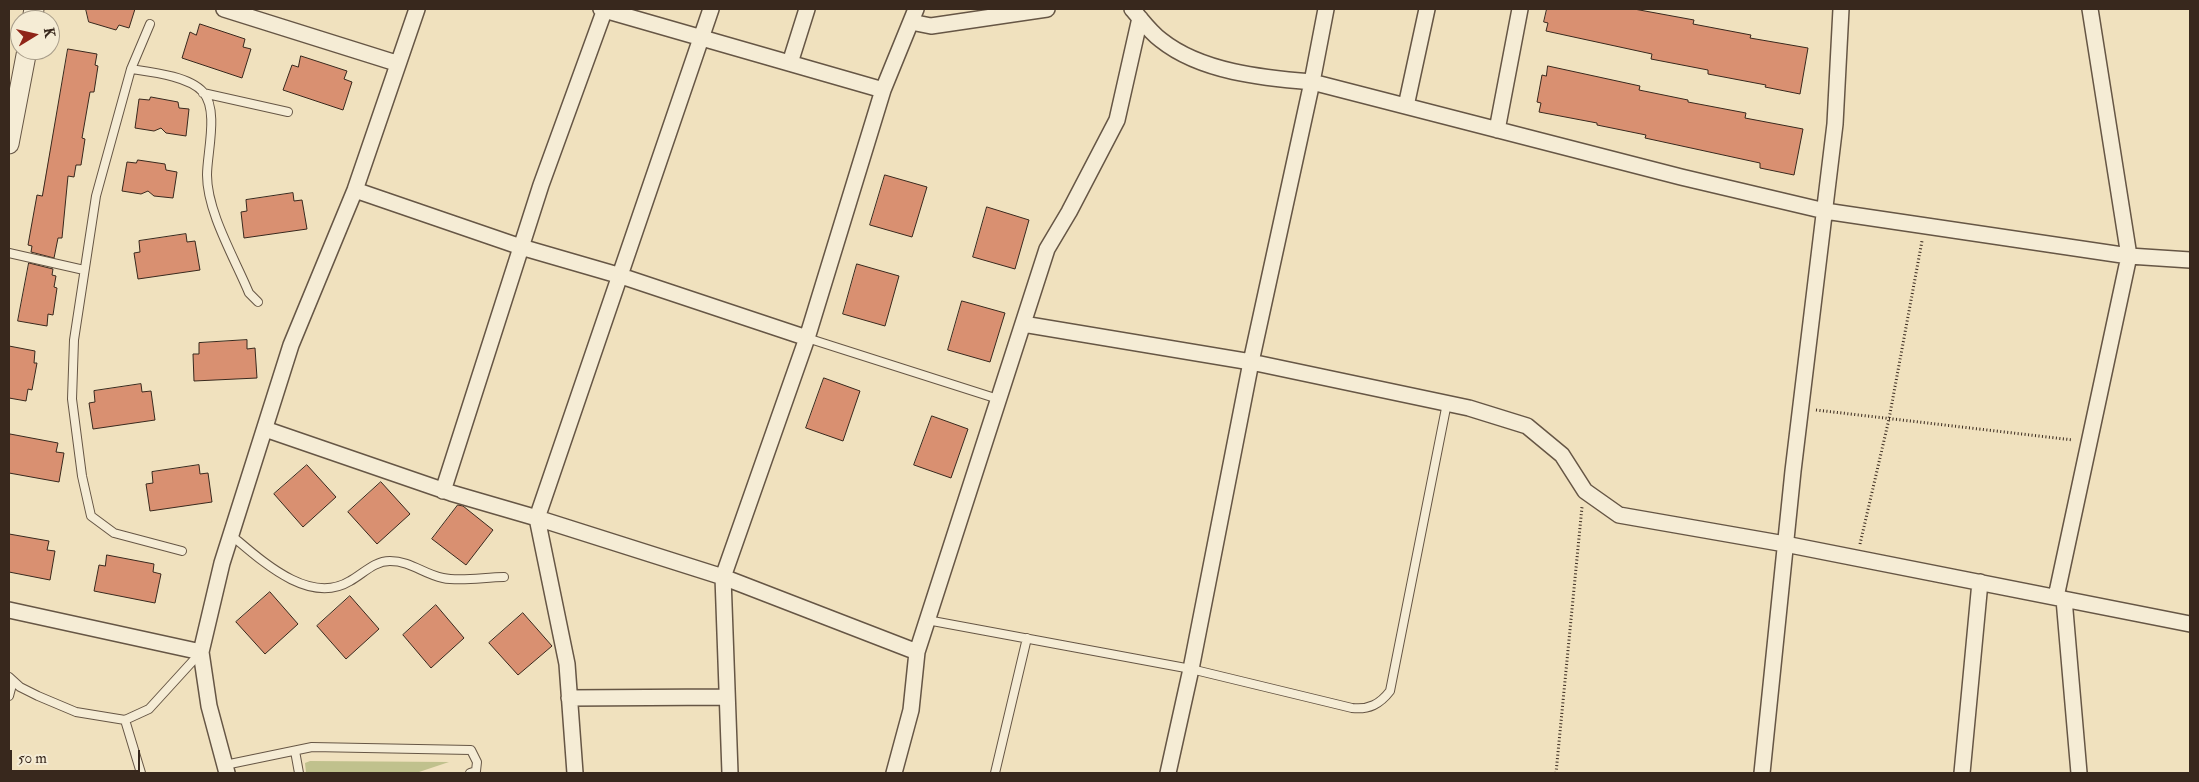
<!DOCTYPE html>
<html>
<head>
<meta charset="utf-8">
<style>
  body { margin:0 }
  #map { position:relative; width:2199px; height:782px; overflow:hidden; background:#f0e1be; font-family:"IM FELL Double Pica",serif }
  canvas { display:block }
  .frame { position:absolute; inset:0; border:10px solid #38281d; pointer-events:none }
  .north { position:absolute; left:10px; top:10px; width:50px; height:50px; box-sizing:border-box; background:#f5ecd5; border:1px solid #a99e8b; border-radius:50%; rotate:81deg; font-size:14px; font-weight:700; line-height:20px; text-align:center; color:#38281d }
  .north::after { content:''; display:block; margin:auto; width:18px; height:22px; background:#8f2418; clip-path:polygon(50% 0,100% 100%,50% 72%,0 100%) }
  .scale { position:absolute; left:10px; top:750px; width:130px; height:22px; box-sizing:border-box; border:2px solid #38281d; border-top:0; padding-left:6px; font-size:15px; line-height:18px; white-space:nowrap; color:#38281d; -webkit-text-stroke:4px #f5ecd5; paint-order:stroke }
</style>
</head>
<body>
<div id="map">
<canvas width="2199" height="782"></canvas>
<div class="frame"></div>
<div class="north">K</div>
<div class="scale">50 m</div>
</div>
<script>
const ctx = document.querySelector('canvas').getContext('2d');
ctx.lineJoin = 'round';
function fill(path, color) { ctx.fillStyle = color; ctx.fill(path, 'evenodd'); }
function strokePath(path, color, width, dash) { ctx.strokeStyle = color; ctx.lineWidth = width; ctx.lineCap = dash ? 'butt' : 'round'; ctx.setLineDash(dash || []); ctx.stroke(path); }
fill(new Path2D(`
  M 310,761 L 449,762 L 416,773 L 306,773 L 305,763 Z`), '#c0c18d');
const building = new Path2D(`
  M 86,9 L 135,9 L 129,28 L 119,25 L 116,30 L 89,22 Z
  M 1547,9 L 1634,9 L 1694,20 L 1693,24 L 1751,35 L 1750,38 L 1808,48 L 1800,94 L 1765,87 L 1766,85 L 1708,74 L 1708,70 L 1651,59 L 1652,54 L 1546,31 L 1548,23 L 1544,22 Z
  M 200,24 L 245,39 L 243,47 L 251,49 L 242,78 L 182,58 L 190,32 L 196,35 Z
  M 68,49 L 97,54 L 95,65 L 98,66 L 94,92 L 90,92 L 82,138 L 85,139 L 81,165 L 76,165 L 74,177 L 68,176 L 62,238 L 58,238 L 54,258 L 31,252 L 32,246 L 28,245 L 37,195 L 42,196 Z
  M 301,56 L 347,71 L 344,79 L 352,82 L 343,110 L 283,90 L 292,65 L 298,67 Z
  M 1548,66 L 1640,86 L 1639,90 L 1688,100 L 1688,102 L 1746,113 L 1745,118 L 1803,129 L 1794,175 L 1760,168 L 1760,163 L 1645,138 L 1646,135 L 1597,125 L 1597,123 L 1539,112 L 1541,103 L 1537,102 L 1542,75 L 1546,76 Z
  M 151,97 L 178,102 L 179,108 L 189,109 L 186,136 L 166,133 L 161,128 L 154,131 L 135,128 L 139,99 L 149,100 Z
  M 138,160 L 165,164 L 166,170 L 177,172 L 173,198 L 154,196 L 148,191 L 141,194 L 122,191 L 127,162 L 136,163 Z
  M 885,175 L 927,187 L 912,237 L 870,225 Z
  M 293,193 L 294,201 L 302,200 L 307,229 L 244,238 L 241,212 L 247,211 L 246,200 Z
  M 987,207 L 1029,220 L 1015,269 L 973,257 Z
  M 186,234 L 187,242 L 195,241 L 200,270 L 138,279 L 134,253 L 140,252 L 139,241 Z
  M 29,263 L 53,269 L 52,275 L 56,276 L 54,287 L 57,288 L 53,315 L 48,314 L 47,326 L 18,321 Z
  M 857,264 L 899,276 L 885,326 L 843,314 Z
  M 962,301 L 1005,313 L 990,362 L 948,350 Z
  M 247,340 L 247,349 L 255,348 L 257,378 L 194,381 L 193,354 L 199,354 L 199,343 Z
  M 9,346 L 35,351 L 34,363 L 37,363 L 32,390 L 28,389 L 26,401 L 9,398 Z
  M 824,378 L 860,391 L 843,441 L 806,428 Z
  M 141,384 L 142,392 L 151,391 L 155,420 L 93,429 L 89,403 L 95,402 L 94,391 Z
  M 932,416 L 968,429 L 951,478 L 914,465 Z
  M 10,434 L 58,443 L 56,452 L 64,453 L 59,482 L 9,473 Z
  M 199,465 L 200,474 L 208,473 L 212,502 L 150,511 L 146,484 L 153,483 L 152,472 Z
  M 307,465 L 336,497 L 303,527 L 274,494 Z
  M 381,482 L 410,514 L 377,544 L 348,512 Z
  M 458,505 L 463,506 L 493,530 L 466,565 L 432,539 Z
  M 9,534 L 49,541 L 47,550 L 55,551 L 50,580 L 9,572 Z
  M 107,555 L 154,564 L 153,572 L 161,574 L 155,603 L 94,591 L 99,565 L 105,566 Z
  M 270,592 L 298,624 L 265,654 L 236,622 Z
  M 350,596 L 379,629 L 346,659 L 317,626 Z
  M 436,605 L 464,638 L 431,668 L 403,635 Z
  M 523,613 L 552,646 L 518,675 L 489,643 Z`);
fill(building, '#d99071');
strokePath(building, '#38281d', 1);
const service = new Path2D(`
  M 150,24 L 131,69 L 96,196 L 74,340 L 72,399 L 82,476 L 91,516 L 114,533 L 182,551
  M 131,69 C 151,72 189,76 203,92 C 219,110 207,153 207,175 C 207,212 235,259 249,293 L 258,302
  M 203,93 L 288,112
  M 9,253 L 84,270
  M 807,338 L 998,399
  M 231,535 C 261,560 309,606 350,581 C 363,574 374,561 390,561 C 411,561 423,574 443,578 C 461,582 485,577 504,577
  M 927,620 L 1191,669 L 1352,708 C 1369,710 1380,704 1390,691 L 1447,403
  M 9,677 L 20,687 L 38,696 L 76,712 L 125,720 L 149,709 L 201,652
  M 9,696 L 13,681
  M 125,720 L 141,773
  M 295,751 L 299,773
  M 225,765 L 312,747 L 471,750 L 477,762 L 476,771 L 470,773
  M 995,773 L 1027,638`);
const minor = new Path2D(`
  M 224,9 L 396,63
  M 601,9 L 883,90
  M 1132,9 C 1141,19 1150,32 1161,40 C 1201,72 1263,78 1312,82 L 1251,362 L 1191,669 L 1168,773
  M 1326,9 L 1312,82 L 1681,177 L 1825,211 L 2129,256 L 2190,260
  M 911,22 L 931,26 L 1047,9
  M 790,63 L 807,9
  M 1406,106 L 1427,9
  M 1497,130 L 1520,9
  M 355,190 L 521,247 L 621,276 L 807,338
  M 1023,324 L 1251,362 L 1469,408 L 1527,426 L 1562,455 L 1585,491 L 1619,515 L 1785,544 L 2190,624
  M 265,429 L 451,493 L 537,518 L 723,577 L 917,652
  M 443,491 L 541,185 L 605,9
  M 2056,597 L 2129,256 L 2090,9
  M 2064,599 L 2079,773
  M 9,610 L 201,652
  M 569,698 L 727,697
  M 227,773 L 209,706 L 201,652 L 222,563 L 291,345 L 355,190 L 417,9
  M 575,773 L 567,664 L 537,518 L 711,9
  M 730,773 L 723,577 L 807,338 L 883,90 L 916,9
  M 894,773 L 911,710 L 917,652 L 1047,249 L 1069,212 L 1117,120 L 1140,18
  M 1762,773 L 1793,471 L 1835,124 L 1841,9
  M 1962,773 L 1980,582`);
const tertiary = new Path2D(`
  M 32,20 L 34,9
  M 9,144 L 27,50`);
strokePath(service, '#665645', 10);
strokePath(minor, '#665645', 18);
strokePath(tertiary, '#665645', 21);
strokePath(new Path2D(`
  M 1816,410 L 2073,440
  M 1860,544 L 1889,419 L 1922,241
  M 1556,773 L 1582,507`), '#38281d', 3, [1, 2.5]);
strokePath(service, '#f5ecd5', 8);
strokePath(minor, '#f5ecd5', 15);
strokePath(tertiary, '#f5ecd5', 19);
</script>
</body>
</html>
